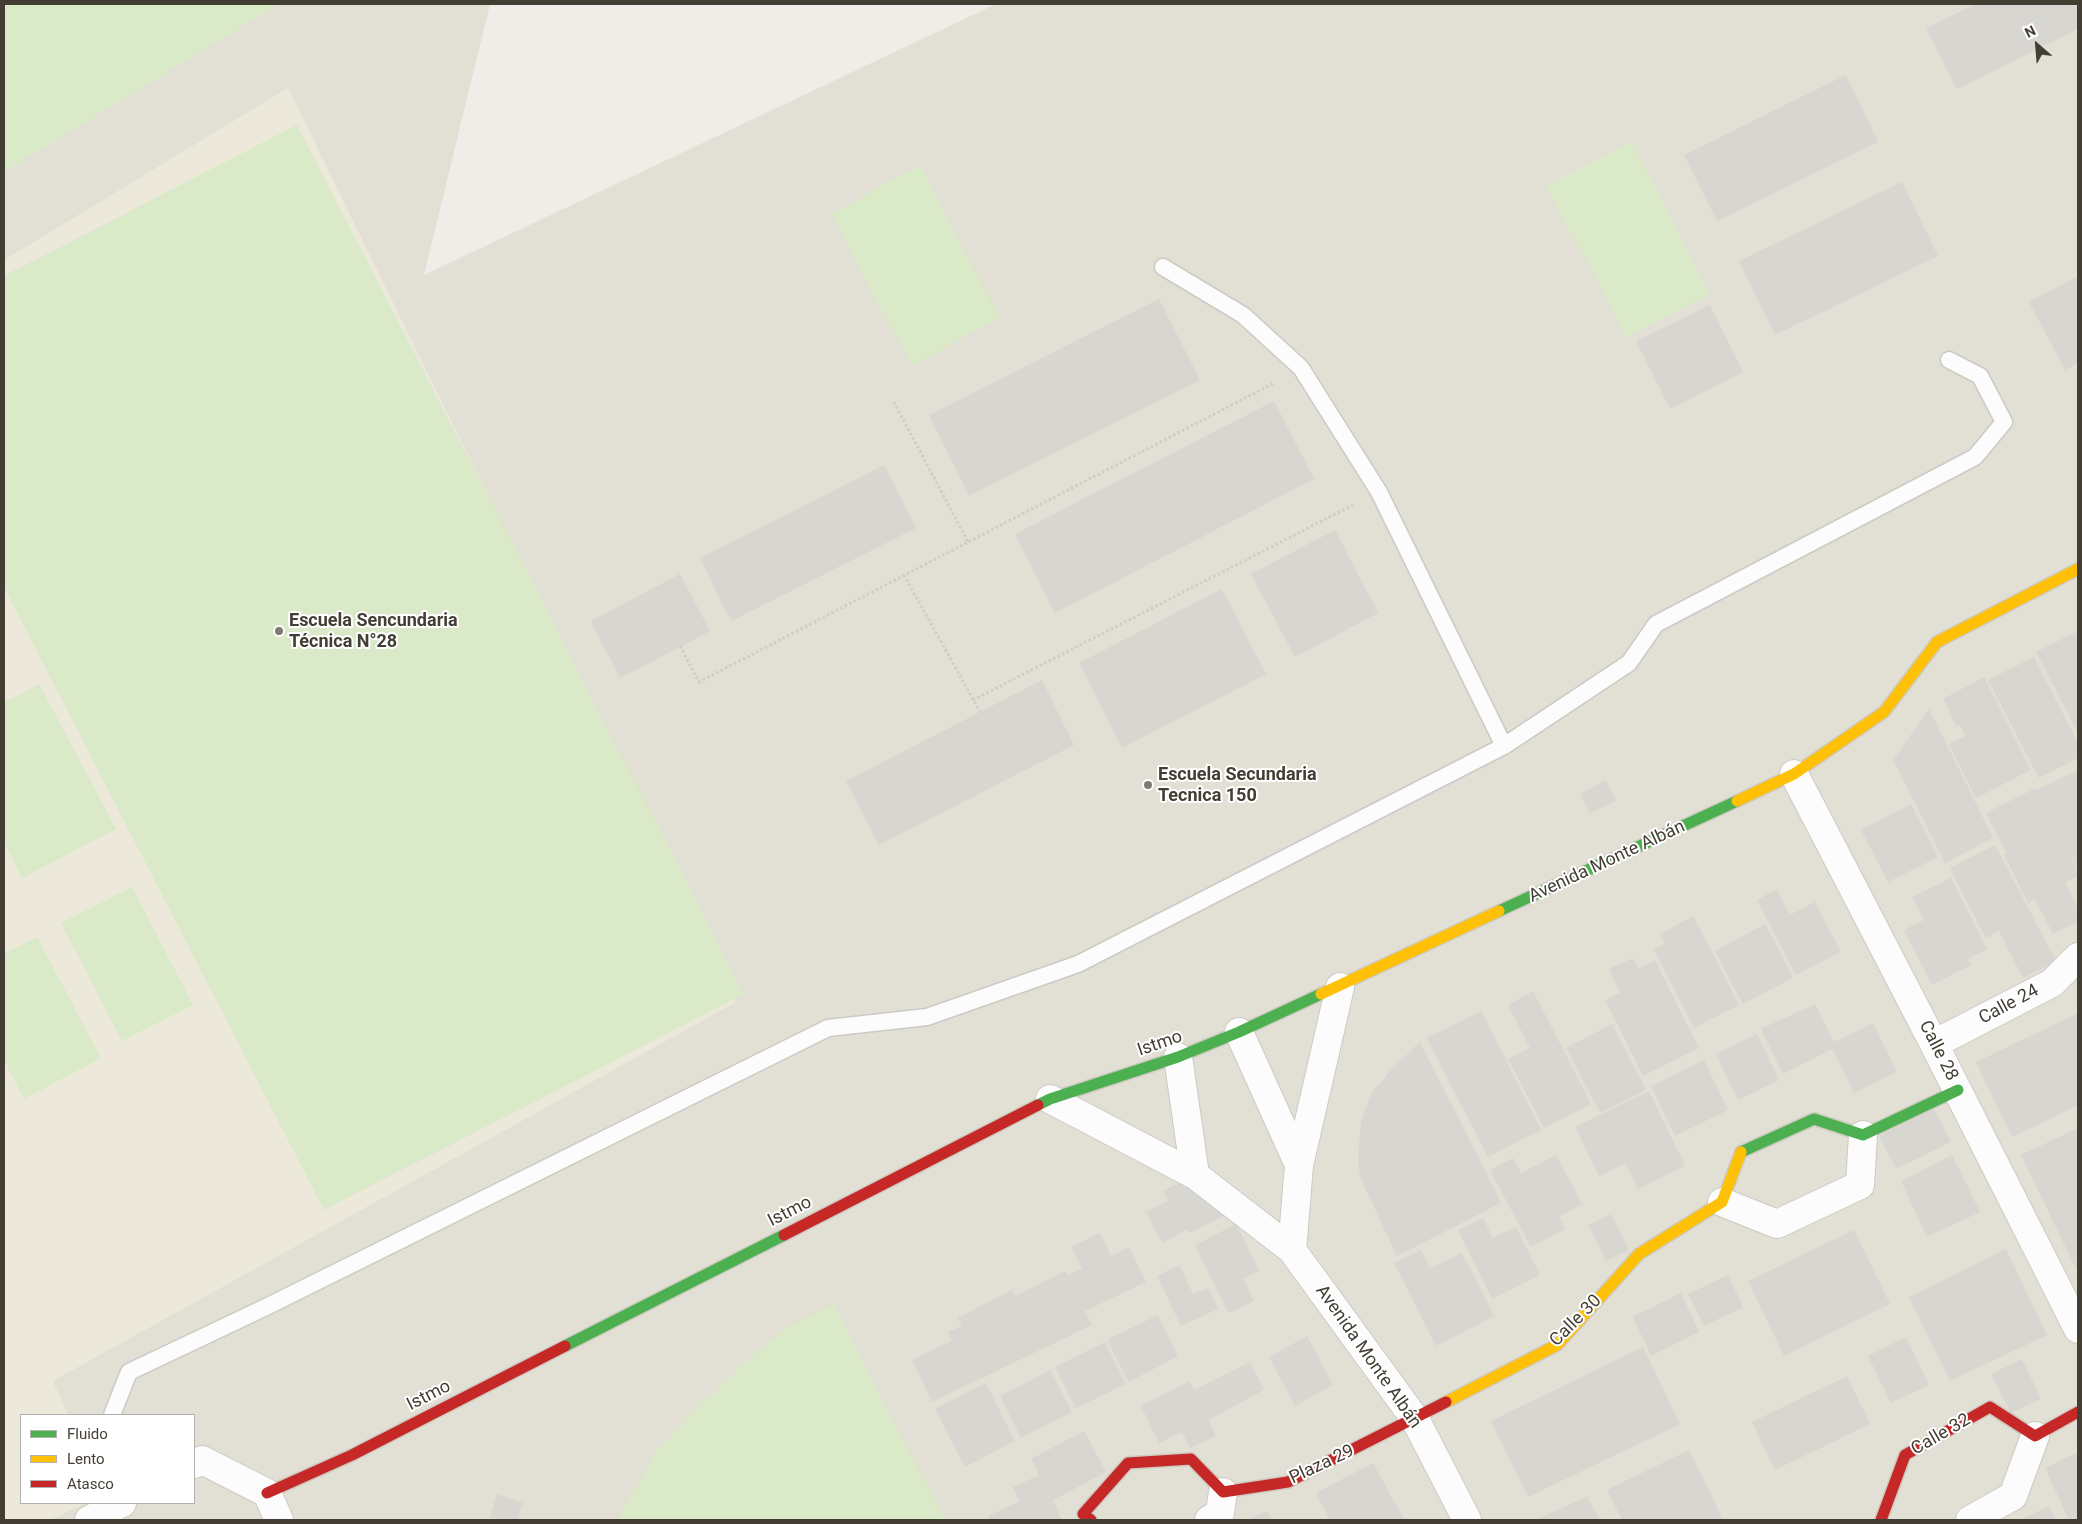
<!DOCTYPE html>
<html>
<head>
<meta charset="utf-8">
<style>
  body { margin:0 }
  #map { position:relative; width:2082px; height:1524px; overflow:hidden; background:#eeede8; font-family:Roboto,sans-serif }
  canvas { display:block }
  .frame { position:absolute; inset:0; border:5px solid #433e34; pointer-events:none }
  .legend { position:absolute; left:20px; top:1414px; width:175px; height:90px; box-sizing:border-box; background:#fff; border:1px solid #b4b2ae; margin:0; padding:6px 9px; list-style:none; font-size:15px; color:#433e34 }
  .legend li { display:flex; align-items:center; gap:10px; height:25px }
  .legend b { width:25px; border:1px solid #b4b2ae }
  .north { position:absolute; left:2012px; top:20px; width:50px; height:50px; -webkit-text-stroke:4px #fff; paint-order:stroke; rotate:333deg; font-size:14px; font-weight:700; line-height:20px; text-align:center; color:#433e34 }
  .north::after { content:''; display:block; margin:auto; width:18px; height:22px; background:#433e34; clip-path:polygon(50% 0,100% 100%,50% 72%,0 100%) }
</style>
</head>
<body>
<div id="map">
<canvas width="2082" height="1524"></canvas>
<div class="frame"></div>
<ul class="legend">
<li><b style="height:6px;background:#4caf50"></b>Fluido</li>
<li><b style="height:6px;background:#ffc107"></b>Lento</li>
<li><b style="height:6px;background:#c62828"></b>Atasco</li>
</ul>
<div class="north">N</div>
</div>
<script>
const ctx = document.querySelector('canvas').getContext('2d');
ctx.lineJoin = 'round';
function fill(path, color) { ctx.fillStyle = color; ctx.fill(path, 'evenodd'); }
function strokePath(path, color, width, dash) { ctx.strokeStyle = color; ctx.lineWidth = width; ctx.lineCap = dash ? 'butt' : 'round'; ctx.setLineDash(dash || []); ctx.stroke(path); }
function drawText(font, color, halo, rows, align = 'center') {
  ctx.font = font + ' Roboto,sans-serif'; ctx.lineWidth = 4; ctx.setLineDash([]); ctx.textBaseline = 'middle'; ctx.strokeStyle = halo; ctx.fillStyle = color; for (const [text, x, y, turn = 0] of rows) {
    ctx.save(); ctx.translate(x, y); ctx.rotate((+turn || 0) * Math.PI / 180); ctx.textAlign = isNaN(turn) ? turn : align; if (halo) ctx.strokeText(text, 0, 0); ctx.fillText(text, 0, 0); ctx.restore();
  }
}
fill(new Path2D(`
  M 4,4 L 490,4 L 424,275 L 996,4 L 2078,4 L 2078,1520 L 4,1520 ZM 21,1415 L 194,1415 L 194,1503 L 21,1503 Z`), '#e2dfd5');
fill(new Path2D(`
  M 288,88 L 736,1002 L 53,1381 L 68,1415 L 21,1415 L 21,1503 L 85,1503 L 50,1520 L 4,1520 L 4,260 Z`), '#ece8da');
fill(new Path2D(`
  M 4,4 L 279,4 L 4,172 Z
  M 297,125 L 744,994 L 324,1210 L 4,587 L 4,276 Z
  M 1631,142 L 1710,293 L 1626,337 L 1547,186 Z
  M 921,166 L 1000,319 L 911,365 L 831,213 Z
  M 39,684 L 116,829 L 22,878 L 4,842 L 4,703 Z
  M 132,887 L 193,1005 L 122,1041 L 61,923 Z
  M 37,937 L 101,1058 L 24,1099 L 4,1060 L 4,954 Z
  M 833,1304 L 945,1520 L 618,1520 L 656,1451 L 698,1407 L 751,1357 L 789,1326 Z`), '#dae9c8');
fill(new Path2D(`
  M 1975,4 L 2078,4 L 2078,29 L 1957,89 L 1926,28 Z
  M 1846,75 L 1878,142 L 1717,221 L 1684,155 Z
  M 1902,182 L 1938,256 L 1775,335 L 1739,261 Z
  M 2078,276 L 2078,363 L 2065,370 L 2029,302 Z
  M 1159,299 L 1200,380 L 969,496 L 929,415 Z
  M 1710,305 L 1743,372 L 1670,409 L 1636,341 Z
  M 1274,401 L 1314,479 L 1055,613 L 1015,534 Z
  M 884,465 L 916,528 L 731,621 L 700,558 Z
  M 1335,530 L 1378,613 L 1295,657 L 1251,574 Z
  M 680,574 L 710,631 L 620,678 L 591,621 Z
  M 1222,589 L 1266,674 L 1122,748 L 1079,663 Z
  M 2078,631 L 2078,733 L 2036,652 Z
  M 2034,657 L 2078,743 L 2078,758 L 2039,778 L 1988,680 Z
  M 1984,677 L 2031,770 L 1976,798 L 1949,744 L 1965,736 L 1960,725 L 1957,727 L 1943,699 Z
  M 1042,680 L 1074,745 L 879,845 L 846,781 Z
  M 1929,709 L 1993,838 L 1945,863 L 1893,760 Z
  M 2078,770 L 2078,868 L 2056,827 L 2078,871 L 2078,876 L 2065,883 L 2078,908 L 2078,922 L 2053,934 L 2035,899 L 2028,903 L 2004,855 L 2007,854 L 1986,813 L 2036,788 L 2037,790 Z
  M 1606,780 L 1616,801 L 1590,813 L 1580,794 Z
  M 1911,804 L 1938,857 L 1888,882 L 1861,830 Z
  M 1995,845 L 2056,961 L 2023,978 L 1999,931 L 1986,938 L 1950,868 Z
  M 1951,878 L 1987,949 L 1968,959 L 1971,965 L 1932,985 L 1904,930 L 1924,920 L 1912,897 Z
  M 1777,889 L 1790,915 L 1815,902 L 1841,952 L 1796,975 L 1757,900 Z
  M 1693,916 L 1739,1005 L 1694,1028 L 1654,950 L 1665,944 L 1660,934 Z
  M 1765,924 L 1793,978 L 1743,1004 L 1715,951 Z
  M 1633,958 L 1638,969 L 1655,960 L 1699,1048 L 1643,1076 L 1605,1000 L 1620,993 L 1609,969 Z
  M 1533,991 L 1591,1104 L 1544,1128 L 1508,1059 L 1530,1048 L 1508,1005 Z
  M 1815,1004 L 1834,1042 L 1873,1023 L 1897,1072 L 1854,1093 L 1832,1049 L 1783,1074 L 1761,1029 Z
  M 1481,1011 L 1541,1130 L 1488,1157 L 1427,1038 Z
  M 2078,1013 L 2078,1105 L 2012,1137 L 1976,1062 Z
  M 1612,1024 L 1646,1090 L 1600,1113 L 1566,1048 Z
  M 1757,1034 L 1779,1080 L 1738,1100 L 1716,1054 Z
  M 1420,1042 L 1501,1203 L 1397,1256 L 1360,1177 L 1358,1158 L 1361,1121 L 1372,1092 L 1393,1068 Z
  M 1704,1060 L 1728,1110 L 1675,1136 L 1651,1086 Z
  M 1649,1091 L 1685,1166 L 1638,1189 L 1625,1163 L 1599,1176 L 1575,1127 Z
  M 1934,1109 L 1951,1142 L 1896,1169 L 1879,1136 Z
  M 2078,1128 L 2078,1273 L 2021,1155 Z
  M 1556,1155 L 1582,1204 L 1559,1217 L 1565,1229 L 1531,1247 L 1490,1170 L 1513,1158 L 1521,1173 Z
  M 1952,1155 L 1980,1212 L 1927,1237 L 1901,1181 Z
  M 1182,1182 L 1225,1215 L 1190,1233 L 1186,1230 L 1162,1243 L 1146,1212 L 1168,1201 L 1163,1191 Z
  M 1611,1214 L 1629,1250 L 1606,1261 L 1588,1225 Z
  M 1483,1218 L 1493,1238 L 1516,1227 L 1540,1275 L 1492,1299 L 1458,1230 Z
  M 1236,1224 L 1259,1271 L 1243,1279 L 1254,1301 L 1229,1313 L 1195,1245 Z
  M 1854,1230 L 1890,1304 L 1784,1356 L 1748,1281 Z
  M 1100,1233 L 1111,1256 L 1129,1247 L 1146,1282 L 1085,1311 L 1092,1325 L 932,1402 L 912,1360 L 952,1341 L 948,1332 L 962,1326 L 958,1318 L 1012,1290 L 1015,1296 L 1065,1271 L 1068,1275 L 1082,1269 L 1071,1247 Z
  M 2006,1249 L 2047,1335 L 1950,1381 L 1909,1297 Z
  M 1421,1250 L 1430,1268 L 1462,1253 L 1494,1316 L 1436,1346 L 1394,1263 Z
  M 1179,1265 L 1193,1294 L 1208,1288 L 1218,1309 L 1181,1326 L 1157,1276 Z
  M 1728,1275 L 1743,1307 L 1704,1326 L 1688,1294 Z
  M 1681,1293 L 1699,1332 L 1651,1356 L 1633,1317 Z
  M 1158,1315 L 1178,1356 L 1129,1382 L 1107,1340 Z
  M 1307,1336 L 1333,1385 L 1295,1406 L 1269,1357 Z
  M 1906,1337 L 1929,1385 L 1891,1403 L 1868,1356 Z
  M 1105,1342 L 1126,1384 L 1076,1408 L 1055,1367 Z
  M 1643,1347 L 1680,1424 L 1528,1497 L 1491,1421 Z
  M 2022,1359 L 2041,1399 L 2011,1413 L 1991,1374 Z
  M 1250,1362 L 1264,1390 L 1208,1420 L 1216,1436 L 1190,1448 L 1182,1432 L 1159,1443 L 1141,1406 L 1189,1382 L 1194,1390 Z
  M 1050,1370 L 1072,1412 L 1021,1438 L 1000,1396 Z
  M 1847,1376 L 1870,1424 L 1775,1470 L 1752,1422 Z
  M 986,1383 L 1015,1441 L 965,1467 L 935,1409 Z
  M 1084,1431 L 1106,1472 L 1053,1500 L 1062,1520 L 990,1520 L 988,1516 L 1020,1501 L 1013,1487 L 1039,1475 L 1031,1459 Z
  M 1689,1450 L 1722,1518 L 1717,1520 L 1622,1520 L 1607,1490 Z
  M 2078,1452 L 2078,1520 L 2069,1520 L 2045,1468 Z
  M 1373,1463 L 1404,1520 L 1330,1520 L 1316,1493 Z
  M 497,1494 L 523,1503 L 517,1520 L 500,1520 L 490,1517 Z
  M 1587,1496 L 1599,1520 L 1537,1520 Z
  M 2049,1506 L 2056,1520 L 2020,1520 Z
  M 1267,1511 L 1271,1520 L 1248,1520 Z`), '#d8d6d0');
const lane = new Path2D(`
  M 1163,267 L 1243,315 L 1301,368 L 1379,492 L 1504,746
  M 112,1415 L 129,1372 L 266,1307 L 828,1028 L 927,1017 L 1078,964 L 1504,746 L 1629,663 L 1656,624 L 1975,457 L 2004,422 L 1980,376 L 1949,360`);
const street = new Path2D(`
  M 1794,774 L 1934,1044 L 2078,1329
  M 1239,1032 L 1299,1165
  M 1934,1044 L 2052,983 L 2078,957
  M 1178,1057 L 1195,1175
  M 1050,1099 L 1195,1175 L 1292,1250 L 1415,1419 L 1467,1520
  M 1722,1202 L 1777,1224 L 1860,1185 L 1863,1135
  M 1292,1250 L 1299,1165 L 1340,987
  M 194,1464 L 202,1460 L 267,1493 L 279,1520
  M 89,1520 L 122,1503
  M 1209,1520 L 1220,1513 L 1223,1492
  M 1970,1520 L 2013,1496 L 2035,1436`);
const fast = new Path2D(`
  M 1499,911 L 1737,801
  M 1038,1105 L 1050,1099 L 1178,1057 L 1239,1032 L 1321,994
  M 1741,1152 L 1814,1119 L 1863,1135 L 1958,1090
  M 565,1346 L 784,1235`);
const slow = new Path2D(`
  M 1737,801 L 1794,774 L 1884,712 L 1937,642 L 2078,569
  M 1321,994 L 1499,911
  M 1446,1402 L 1557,1345 L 1639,1254 L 1722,1202 L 1741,1152`);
const jam = new Path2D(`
  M 784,1235 L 1038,1105
  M 267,1493 L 352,1455 L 565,1346
  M 1091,1520 L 1083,1514 L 1128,1463 L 1191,1459 L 1223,1492 L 1288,1482 L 1446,1402
  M 1881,1520 L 1905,1455 L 1990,1407 L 2035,1436 L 2078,1412`);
strokePath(lane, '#cccac5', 19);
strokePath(street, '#cccac5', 30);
strokePath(fast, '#cdcabf', 14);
strokePath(slow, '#cdcabf', 14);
strokePath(jam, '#cdcabf', 14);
strokePath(new Path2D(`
  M 894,402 L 968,542
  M 904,575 L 980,712
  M 680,646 L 699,682 L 1274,383
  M 973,700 L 1353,505`), '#cfcdc9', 3, [2.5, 2.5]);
strokePath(lane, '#fcfcfc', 16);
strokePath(street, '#fcfcfc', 28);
strokePath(fast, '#4caf50', 11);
strokePath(slow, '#ffc107', 11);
strokePath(jam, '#c62828', 11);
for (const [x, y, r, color] of [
  [279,631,5,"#7f7b73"],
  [1148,785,5,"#7f7b73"]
]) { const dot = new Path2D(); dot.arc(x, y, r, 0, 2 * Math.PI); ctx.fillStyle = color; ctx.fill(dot); strokePath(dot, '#fff', 2); }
drawText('bold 18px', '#433e34', '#fff', [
  ["Escuela Sencundaria",289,621],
  ["Técnica N°28",289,642],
  ["Escuela Secundaria",1158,775],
  ["Tecnica 150",1158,796]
], 'left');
drawText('18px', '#433e34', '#fff', [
  ["Avenida Monte Albán",1607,862,-25],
  ["Calle 24",2009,1005,-28],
  ["Istmo",1160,1044,-19],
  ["Calle 28",1938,1051,63],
  ["Istmo",790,1212,-27],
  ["Calle 30",1576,1321,-45],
  ["Avenida Monte Albán",1368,1357,55],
  ["Istmo",429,1396,-27],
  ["Calle 32",1941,1435,-30],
  ["Plaza 29",1322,1465,-25]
]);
</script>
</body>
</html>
